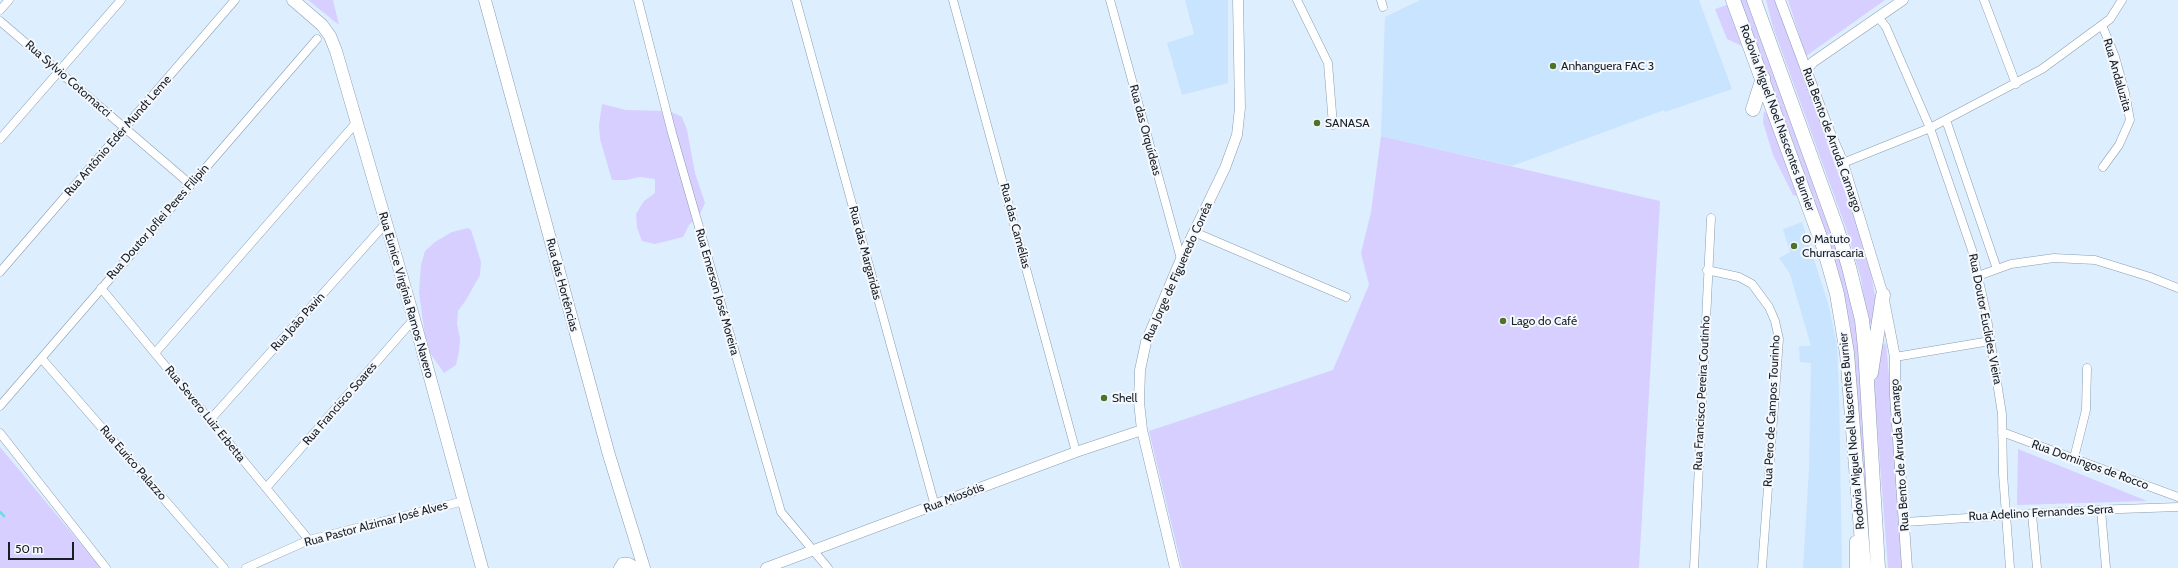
<!DOCTYPE html>
<meta charset="utf-8">
<style>
body{margin:0}
#map{position:relative;width:2178px;height:568px;overflow:hidden;background:#ddeefe;font-family:Cabin,sans-serif}
canvas{display:block}
.scale{position:absolute;left:8px;top:542px;width:66px;height:18px;box-sizing:border-box;border:2px solid #171e26;border-top:0;padding-left:5px;font-size:12px;line-height:14px;white-space:nowrap;color:#171e26;-webkit-text-stroke:3px #f5f9fd;paint-order:stroke}
</style>
<div id="map">
<canvas width="2178" height="568"></canvas>
<div class="scale">50 m</div>
</div>
<script>
const c = document.querySelector('canvas').getContext('2d');
c.lineJoin = 'round';
function fill(path, color) { c.fillStyle = color; c.fill(path, 'evenodd'); }
const poly = rows => new Path2D(rows.map(r => 'M' + r).join(''));
function strokePath(path, color, width, dash) { c.strokeStyle = color; c.lineWidth = width; c.lineCap = dash ? 'butt' : 'round'; c.setLineDash(dash || []); c.stroke(path); }
function write(font, color, halo, rows, align = 'center') {
  c.font = font + ' Cabin,sans-serif'; c.lineWidth = 4; c.setLineDash([]); c.textBaseline = 'middle'; c.strokeStyle = halo; c.fillStyle = color; for (const [text, x, y, turn = 0] of rows) {
    c.save(); c.translate(x, y); c.rotate((+turn || 0) * Math.PI / 180); c.textAlign = isNaN(turn) ? turn : align; if (halo) c.strokeText(text, 0, 0); c.fillText(text, 0, 0); c.restore();
  }
}
fill(poly([
 [1185,0,1228,0,1228,83,1182,95,1167,43,1194,34],
 [1420,0,1699,0,1732,89,1665,112,1664,110,1512,166,1381,136,1385,17],
 [1802,222,1828,303,1837,345,1839,392,1842,568,1803,568,1809,469,1811,363,1800,362,1799,346,1811,346,1790,274,1779,258,1790,252,1783,229]
]), '#c9e4fe');
fill(poly([
 [308,0,333,0,339,25],
 [1738,0,1747,0,1756,23,1836,244,1855,317,1861,358,1873,568,1867,568,1850,325,1839,279,1806,178,1767,72],
 [1766,0,1775,0,1867,252,1876,301,1873,326,1867,321,1861,278,1847,231,1773,27],
 [1788,0,1885,0,1806,56],
 [1727,5,1742,46,1727,39,1715,9],
 [602,104,626,110,669,111,682,117,687,130,695,173,705,203,699,216,689,225,683,237,655,244,642,241,637,228,636,214,644,201,655,193,655,179,640,177,626,180,612,180,600,139,599,125],
 [1764,111,1769,117,1797,196,1793,195,1773,155,1763,122],
 [1381,136,1660,201,1639,568,1182,568,1149,431,1333,370,1369,285,1361,253,1371,212],
 [468,228,471,230,481,262,480,275,466,300,458,311,457,324,460,338,459,352,456,365,444,373,428,350,425,336,419,292,421,265,425,251,435,242,452,232],
 [1886,343,1891,399,1902,568,1888,568,1874,385,1882,345],
 [0,447,101,568,0,568],
 [2018,449,2147,501,2017,505]
]), '#d7cfff');
strokePath(poly([
 [0,512,4,516]
]), '#5ee2ea', 2.5);
const minor = poly([
 [638,0,672,133,781,512,828,568],
 [796,0,935,506],
 [953,0,1076,452],
 [1110,0,1181,259],
 [1297,0,1328,63,1333,125],
 [1381,0,1383,7],
 [1984,0,2016,84],
 [0,10,9,0],
 [1878,17,1886,27,1930,128,1972,250,1986,312,2002,414,2003,474,2010,568],
 [0,21,190,184],
 [2102,25,2115,57,2125,93,2130,120,2119,145,2103,167],
 [1946,120,1997,269],
 [0,139,121,0],
 [1843,163,1930,128,2042,69,2110,19,2122,0],
 [1194,232,1346,297],
 [1707,270,1739,277,1752,284,1769,307,1775,321,1779,339,1762,568],
 [0,272,235,0],
 [1978,276,2011,264,2054,258,2095,260,2150,277,2178,288],
 [101,288,309,540],
 [155,353,356,123],
 [1895,357,1990,341],
 [42,359,224,568],
 [0,406,317,39],
 [210,420,386,223],
 [2002,432,2178,497],
 [0,433,106,568],
 [2074,458,2086,410,2087,368],
 [266,488,414,319],
 [2101,510,2106,568],
 [2032,514,2037,568],
 [1905,522,2092,510,2178,507],
 [246,568,309,540,464,501],
 [1694,568,1711,218]
]);
const tertiary = poly([
 [1780,0,1829,131,1843,163,1883,295,1895,357,1895,395,1907,568],
 [1806,70,1813,62,1903,0],
 [619,568,622,563,629,563,637,568],
 [766,568,1076,452,1142,430],
 [1175,568,1142,430,1139,402,1140,370,1146,342,1181,259,1225,168,1237,135,1240,108,1238,0],
 [1855,568,1855,541]
]);
const secondary = poly([
 [293,0,322,25,330,36,336,51,414,319,482,568],
 [485,0,609,455,644,568]
]);
const trunk = poly([
 [1733,0,1824,248,1837,294,1847,353,1864,568],
 [1754,0,1837,229,1849,267,1862,320,1865,348,1878,568],
 [1753,109,1763,78],
 [1871,373,1883,295]
]);
strokePath(minor, '#8a9db0', 9);
strokePath(tertiary, '#8a9db0', 11);
strokePath(secondary, '#8a9db0', 13);
strokePath(trunk, '#8a9db0', 15);
strokePath(minor, '#fff', 8);
strokePath(tertiary, '#fff', 10);
strokePath(secondary, '#fff', 12);
strokePath(trunk, '#fff', 14);
for (const [x, y, r, color] of [
 [1553,66,4,"#4f722b"],
 [1317,123,4,"#4f722b"],
 [1794,246,4,"#4f722b"],
 [1503,321,4,"#4f722b"],
 [1104,398,4,"#4f722b"]
]) { const dot = new Path2D(); dot.arc(x, y, r, 0, 2 * Math.PI); c.fillStyle = color; c.fill(dot); strokePath(dot, '#f5f9fd', 1.5); }
write('12px', '#171e26', '#f5f9fd', [
 ["Anhanguera FAC 3",1561,66],
 ["SANASA",1325,123],
 ["O Matuto",1802,239],
 ["Churrascaria",1802,253],
 ["Lago do Café",1511,321],
 ["Shell",1112,398]
], 'left');
write('12px', '#171e26', '#f5f9fd', [
 ["Rua Andaluzita",2117,75,74],
 ["Rua Sylvio Cotomacci",68,79,41],
 ["Rodovia Miguel Noel Nascentes Burnier",1777,118,70],
 ["Rua das Orquídeas",1145,130,75],
 ["Rua Antônio Eder Mundt Leme",118,136,-49],
 ["Rua Bento de Arruda Camargo",1832,140,70],
 ["Rua Doutor Joflei Peres Filipin",158,222,-49],
 ["Rua das Camélias",1015,226,75],
 ["Rua das Margaridas",865,253,75],
 ["Rua Jorge de Figueredo Corrêa",1178,272,-66],
 ["Rua das Hortências",562,285,75],
 ["Rua Emerson José Moreira",717,292,74],
 ["Rua Eunice Virgínia Ramos Navero",406,295,74],
 ["Rua Doutor Euclides Vieira",1985,319,79],
 ["Rua João Pavin",298,322,-48],
 ["Rua Francisco Pereira Coutinho",1702,393,-87],
 ["Rua Francisco Soares",340,404,-49],
 ["Rua Pero de Campos Tourinho",1772,411,-87],
 ["Rua Severo Luiz Erbetta",205,414,51],
 ["Rodovia Miguel Noel Nascentes Burnier",1852,431,-95],
 ["Rua Bento de Arruda Camargo",1900,455,-94],
 ["Rua Eurico Palazzo",133,463,49],
 ["Rua Domingos de Rocco",2090,465,20],
 ["Rua Miosótis",954,498,-21],
 ["Rua Adelino Fernandes Serra",2041,513,-3],
 ["Rua Pastor Alzimar José Alves",376,524,-15]
]);
</script>
